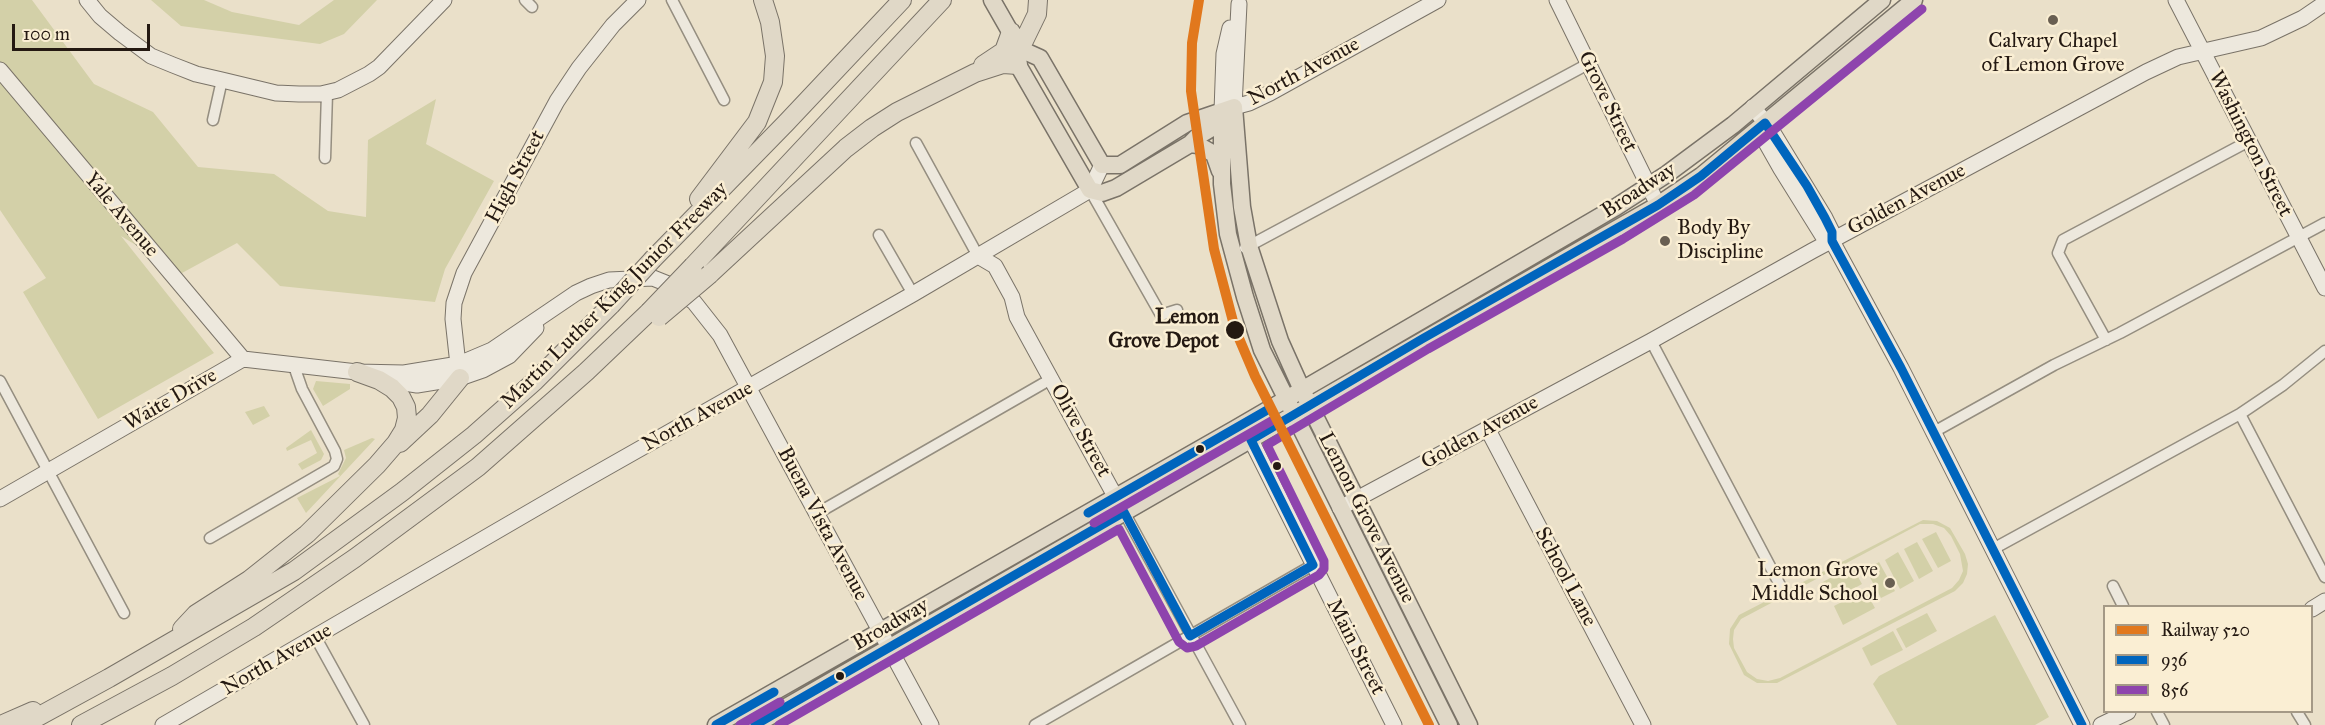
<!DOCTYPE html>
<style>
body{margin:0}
#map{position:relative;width:2325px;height:725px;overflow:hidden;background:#eae0c9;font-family:"IM FELL Great Primer",serif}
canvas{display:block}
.legend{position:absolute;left:2103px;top:605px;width:210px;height:108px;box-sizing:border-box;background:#faeed3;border:2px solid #a49986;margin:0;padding:8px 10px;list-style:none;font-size:18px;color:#241912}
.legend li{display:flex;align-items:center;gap:12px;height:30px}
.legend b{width:30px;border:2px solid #a49986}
.scale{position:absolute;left:12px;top:24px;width:138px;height:27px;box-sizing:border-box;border:3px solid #241912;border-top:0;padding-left:8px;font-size:18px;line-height:21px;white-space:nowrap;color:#241912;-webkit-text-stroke:4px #faeed3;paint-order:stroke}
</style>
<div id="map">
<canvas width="2325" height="725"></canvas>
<ul class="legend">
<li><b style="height:8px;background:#e1781d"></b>Railway 520</li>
<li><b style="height:8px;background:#0065bd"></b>936</li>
<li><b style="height:8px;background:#8e44ad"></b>856</li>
</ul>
<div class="scale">100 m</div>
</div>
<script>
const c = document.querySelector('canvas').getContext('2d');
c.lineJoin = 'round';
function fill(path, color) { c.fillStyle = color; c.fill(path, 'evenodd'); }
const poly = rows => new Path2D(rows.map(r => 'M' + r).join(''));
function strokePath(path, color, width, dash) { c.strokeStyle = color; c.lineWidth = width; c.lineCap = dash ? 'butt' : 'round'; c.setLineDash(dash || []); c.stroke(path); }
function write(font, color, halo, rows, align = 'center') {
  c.font = font + ' "IM FELL Great Primer",serif'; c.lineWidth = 5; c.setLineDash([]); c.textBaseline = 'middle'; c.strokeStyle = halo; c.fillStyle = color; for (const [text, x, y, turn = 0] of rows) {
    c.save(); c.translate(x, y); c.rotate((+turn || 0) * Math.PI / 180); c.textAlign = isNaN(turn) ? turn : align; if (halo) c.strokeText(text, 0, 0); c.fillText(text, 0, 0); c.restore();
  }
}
fill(poly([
 [0,0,32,0,94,84,153,112,198,167,274,174,328,211,366,217,368,140,436,99,426,144,494,181,445,269,435,302,280,286,237,243,182,273,121,236,214,353,98,419,23,292,46,278,0,210],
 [151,0,204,0,232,12,299,25,334,0,377,0,344,34,320,44,181,26],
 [316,381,350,384,350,389,323,406,313,389],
 [264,406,270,416,253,425,245,412],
 [311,430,324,454,321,460,302,470,298,464,317,453,311,440,287,451,286,448],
 [372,438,375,439,306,513,297,498,340,476,338,474,346,458,344,450],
 [1923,520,1937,521,1950,528,1965,554,1968,564,1967,574,1963,583,1955,591,1777,683,1757,683,1744,675,1729,644,1730,629,1739,615],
 [1920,524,1933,524,1944,528,1951,536,1960,554,1963,571,1959,580,1952,588,1780,678,1768,681,1757,679,1747,672,1734,648,1733,639,1734,630,1741,619],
 [1936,532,1951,561,1938,568,1922,539],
 [1917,542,1933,571,1919,579,1904,549],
 [1898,552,1914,581,1900,589,1885,560],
 [1879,562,1895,591,1881,598,1866,570],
 [1852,566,1862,584,1831,601,1821,583],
 [1865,590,1875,608,1843,625,1834,606],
 [1927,613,1937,631,1906,648,1896,629],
 [1995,615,2049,717,2035,725,1897,725,1873,684,1879,676],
 [1893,631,1903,650,1871,666,1862,648]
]), '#d3d0a8');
const street = poly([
 [525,0,532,7],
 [672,0,724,100],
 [213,120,222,80],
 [916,143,978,256],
 [325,158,327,93],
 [1090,190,1161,315,1177,310],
 [879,235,913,294],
 [1245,248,1588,64],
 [2106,340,2058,253,2063,240,2249,141],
 [1651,341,1781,587],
 [0,381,124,613],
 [2240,414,2325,577],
 [1932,433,2054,365,2120,333,2325,223],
 [1124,512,1240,725],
 [816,514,1051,379],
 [210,538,334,466,337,459,335,451,302,389,294,366],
 [1993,549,2240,414,2283,385,2325,351],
 [2113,586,2123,606],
 [316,638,364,725],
 [2157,712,2164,725],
 [2297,712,2305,725],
 [1035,725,1313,565]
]);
const secondary = poly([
 [87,0,100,16,120,33,151,56,173,65,196,74,222,80,276,93,299,94,321,94,338,90,369,74,379,67,444,0],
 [1557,0,1658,205],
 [2176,0,2325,288],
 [1239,4,1234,107,1249,103,1270,93,1438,0],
 [0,70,243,359],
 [1753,107,1772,131,1825,218,1832,232,1832,241,1901,368,2082,725],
 [1222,111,1224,54,1230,28],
 [1765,123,1764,139,1781,169,1824,238,1832,241],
 [978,256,995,266,1012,297,1017,317,1121,507],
 [459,374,453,319,454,303,464,273,557,101,579,68,613,25,638,0],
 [386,380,417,385,460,378,483,370,509,356,536,328],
 [1487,428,1643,725],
 [1251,440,1394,725],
 [0,499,243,359,357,372,404,373,459,364,492,350,576,293,591,286,609,280,653,278,668,284,694,302,720,335,931,725],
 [1340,508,1651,341,1812,251,2146,72,2178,57,2261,38,2303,18,2325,3],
 [2312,609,2325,601],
 [163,725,576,485,913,294,1090,190,1102,165],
 [2101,725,2128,712]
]);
const primary = poly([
 [992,0,1020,49,1040,58,1102,165,1120,165,1187,123,1234,107,1242,207,1249,246,1280,341,1302,390,1469,725],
 [1019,53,1018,65,1090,190,1102,193,1116,188,1190,144,1197,137,1212,128,1230,123],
 [1222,111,1222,184,1228,234,1245,297,1262,350,1449,725],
 [1190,144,1198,145,1214,154,1220,171],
 [716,725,1235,429,1616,207,1667,174,1733,125,1882,0],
 [755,725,1658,205,1701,176,1914,0]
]);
const highway = poly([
 [1020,49,1037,14,1038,0],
 [983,65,1004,51,1011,32],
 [699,199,757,122,773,82,775,56,770,22,763,0],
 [653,259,786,123,902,0],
 [693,266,942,0],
 [710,274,846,148,872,128,897,112,975,73,1003,64,1018,65],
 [400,443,430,415,460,378],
 [182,629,196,614,249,580,307,534,377,465,396,443,404,430,407,418,406,407,401,397,392,388,379,380,357,372],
 [1,725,33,711],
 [23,725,109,678,294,571,402,492,474,435,535,381,611,305],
 [81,725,172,676,254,627,355,558,478,467,586,372,649,312]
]);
strokePath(street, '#958e80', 13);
strokePath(secondary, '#7a7368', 17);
strokePath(primary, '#7a7368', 19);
strokePath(highway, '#7a7368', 20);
strokePath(street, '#ede8dd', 10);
strokePath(secondary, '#ede8dd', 15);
strokePath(primary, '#e0d8c7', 16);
strokePath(highway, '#e0d8c7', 18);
const highwayBridge = poly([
 [611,305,653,259],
 [649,312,693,266],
 [659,317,710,274]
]);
strokePath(highwayBridge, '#7a7368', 20, []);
strokePath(highwayBridge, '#e0d8c7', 18);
strokePath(poly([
 [1765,123,1807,186,1825,218,1832,232,1832,241,1901,368,2082,725],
 [1088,513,1269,409],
 [716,725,774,692],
 [755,725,1124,512,1190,636,1313,565,1251,440,1422,339,1658,205,1701,176,1765,123]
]), '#0065bd', 9);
strokePath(poly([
 [1094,523,1275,419],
 [740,725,780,702],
 [779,725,1119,529,1179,642,1187,648,1196,646,1319,575,1324,569,1324,561,1267,445,1428,349,1623,239,1694,195,1922,9]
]), '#8e44ad', 9);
strokePath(poly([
 [1199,0,1192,43,1191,91,1214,249,1235,329,1255,376,1429,725]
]), '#e1781d', 10);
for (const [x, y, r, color] of [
 [2053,20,6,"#695f52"],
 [1665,241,6,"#695f52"],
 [1235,330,10,"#241912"],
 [1200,449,5,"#241912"],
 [1277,466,5,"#241912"],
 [1890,583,6,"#695f52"],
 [840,676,5,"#241912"]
]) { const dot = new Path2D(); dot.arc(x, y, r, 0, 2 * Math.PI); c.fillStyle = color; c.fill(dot); strokePath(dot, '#faeed3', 2); }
write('21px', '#241912', '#faeed3', [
 ["Calvary Chapel",2053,42],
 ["of Lemon Grove",2053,66],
 ["Body By",1677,229,"left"],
 ["Discipline",1677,253,"left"],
 ["Lemon Grove",1878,571,"right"],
 ["Middle School",1878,595,"right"]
]);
write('21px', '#241912', '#faeed3', [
 ["North Avenue",1304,72,-28],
 ["Grove Street",1607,102,64],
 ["Washington Street",2250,144,63],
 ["High Street",516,177,-62],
 ["Broadway",1639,191,-33],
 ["Golden Avenue",1907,200,-28],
 ["Yale Avenue",121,215,50],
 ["Martin Luther King Junior Freeway",615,296,-45],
 ["Waite Drive",171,400,-30],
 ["North Avenue",698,417,-29],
 ["Olive Street",1080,431,61],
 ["Golden Avenue",1480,433,-29],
 ["Lemon Grove Avenue",1366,518,63],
 ["Buena Vista Avenue",822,524,62],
 ["School Lane",1565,577,62],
 ["Broadway",891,625,-30],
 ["Main Street",1355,647,63],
 ["North Avenue",277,660,-30]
]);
write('bold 21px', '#241912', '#faeed3', [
 ["Lemon",1219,318],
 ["Grove Depot",1219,342]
], 'right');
</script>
